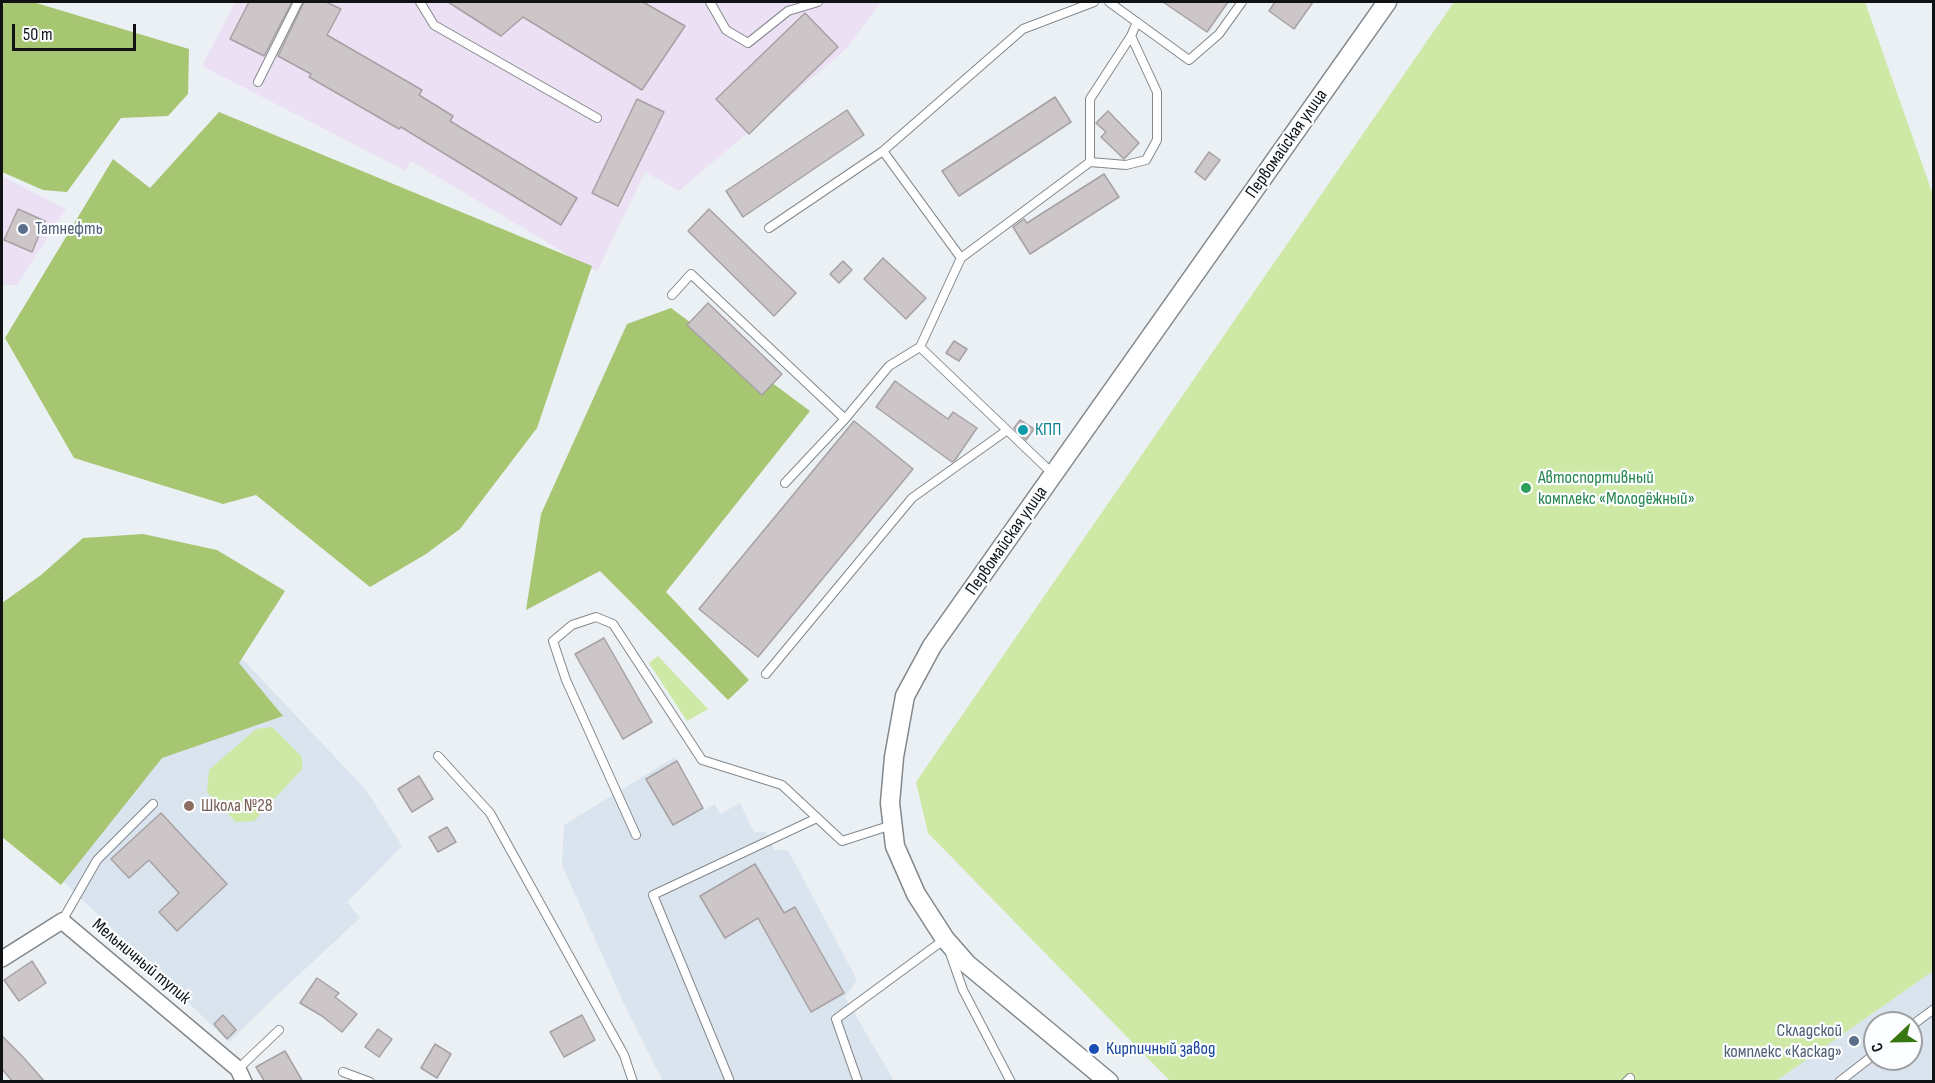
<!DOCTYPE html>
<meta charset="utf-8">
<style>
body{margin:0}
#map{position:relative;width:1935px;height:1083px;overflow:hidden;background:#eaf0f4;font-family:"Sofia Sans Condensed",sans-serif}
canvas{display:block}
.frame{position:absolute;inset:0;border:3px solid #101214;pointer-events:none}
.north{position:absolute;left:1863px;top:1011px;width:60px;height:60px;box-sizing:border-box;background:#fbfdff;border:2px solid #9d9fa1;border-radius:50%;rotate:248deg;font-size:16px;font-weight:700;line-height:24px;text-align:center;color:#101214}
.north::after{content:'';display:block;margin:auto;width:21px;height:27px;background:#377610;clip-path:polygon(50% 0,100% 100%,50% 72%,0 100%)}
.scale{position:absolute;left:12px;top:24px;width:124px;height:27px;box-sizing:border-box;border:3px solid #101214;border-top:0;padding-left:8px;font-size:18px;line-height:21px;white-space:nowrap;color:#101214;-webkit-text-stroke:4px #fbfdff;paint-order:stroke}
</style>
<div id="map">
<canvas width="1935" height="1083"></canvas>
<div class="frame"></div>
<div class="north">С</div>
<div class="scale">50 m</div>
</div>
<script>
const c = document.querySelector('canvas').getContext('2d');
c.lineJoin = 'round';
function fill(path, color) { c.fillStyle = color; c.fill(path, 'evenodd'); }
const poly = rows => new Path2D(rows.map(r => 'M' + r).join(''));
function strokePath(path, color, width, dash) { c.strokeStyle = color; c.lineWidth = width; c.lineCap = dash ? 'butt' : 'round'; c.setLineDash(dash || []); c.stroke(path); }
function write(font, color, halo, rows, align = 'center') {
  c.font = font + ' "Sofia Sans Condensed",sans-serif'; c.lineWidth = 4.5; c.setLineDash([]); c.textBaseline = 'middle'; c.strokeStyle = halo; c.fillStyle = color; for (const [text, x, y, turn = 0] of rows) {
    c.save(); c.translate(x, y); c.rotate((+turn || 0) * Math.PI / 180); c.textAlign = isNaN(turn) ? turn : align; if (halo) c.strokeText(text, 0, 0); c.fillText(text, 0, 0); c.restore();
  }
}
fill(poly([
 [235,2,881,2,846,49,679,191,645,172,597,272,411,161,406,171,202,66],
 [2,176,66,209,17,285,2,285]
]), '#ece0f4');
fill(poly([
 [185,598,366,790,402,846,347,902,360,918,277,995,229,1042,2,822,2,788],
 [675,757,705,810,715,804,720,814,740,803,754,832,766,832,774,850,788,850,857,980,845,997,894,1081,663,1081,625,1006,562,865,564,825],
 [1933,971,1933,1081,1776,1081],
 [1875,1023,1911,1023,1911,1059,1875,1059]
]), '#d9e4ee');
fill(poly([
 [1454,2,1865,2,1933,195,1933,971,1776,1081,1170,1081,928,833,916,782],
 [658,656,708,709,687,721,649,663],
 [272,727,302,757,302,769,254,821,236,822,207,792,209,770,256,729]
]), '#cee8a5');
fill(poly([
 [4,2,33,2,189,49,188,94,168,116,121,118,67,192,43,190,2,172,2,9],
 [219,112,592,266,537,428,460,529,426,554,370,587,256,495,223,504,74,458,5,338,113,159,150,188],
 [671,308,810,411,666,592,749,680,728,700,600,571,526,610,541,514,627,324],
 [143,534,217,550,285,591,239,663,283,716,162,758,61,885,2,837,2,603,41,575,83,538]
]), '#a7c672');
const building = poly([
 [249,2,292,2,264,56,230,39,249,2],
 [304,2,326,2,341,9,327,35,422,90,419,95,453,116,450,121,577,198,561,225,401,127,399,129,309,77,311,74,278,56,304,2],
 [448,2,643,2,685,26,642,90,523,17,501,36,448,2],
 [1163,2,1228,2,1207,32,1163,2],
 [1275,2,1313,2,1294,29,1269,11,1275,2],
 [805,13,838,47,749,134,716,99,805,13],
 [1055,97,1071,122,959,196,942,171,1055,97],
 [637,99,664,112,618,206,592,193,637,99],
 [847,110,864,135,743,217,726,191,847,110],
 [1108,111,1139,143,1124,159,1101,137,1106,132,1096,123,1108,111],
 [1209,152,1220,160,1205,180,1195,172,1209,152],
 [1104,174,1119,197,1030,254,1013,227,1024,219,1027,223,1104,174],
 [18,209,45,221,32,252,4,240,18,209],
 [709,209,796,293,774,316,688,231,709,209],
 [883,258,926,298,906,319,864,279,883,258],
 [843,261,852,270,839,283,830,274,843,261],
 [708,303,782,374,762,395,687,325,708,303],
 [954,341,967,349,959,361,946,353,954,341],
 [895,381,948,419,953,412,977,428,955,460,952,462,876,407,895,381],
 [1020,420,1034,429,1026,440,1014,428,1020,420],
 [854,421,913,469,758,657,699,609,854,421],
 [604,638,652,722,623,739,575,654,604,638],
 [677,761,703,808,673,825,646,779,677,761],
 [419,776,433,799,412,812,398,789,419,776],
 [161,813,227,884,177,931,159,912,179,893,149,860,129,878,111,859,161,813],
 [447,827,456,842,438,852,429,837,447,827],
 [755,864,784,913,795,907,844,993,811,1012,758,918,725,938,700,896,755,864],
 [32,961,46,983,19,1001,4,980,32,961],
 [317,978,339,993,335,997,357,1014,342,1032,322,1016,300,1003,317,978],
 [223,1015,236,1030,227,1039,214,1024,223,1015],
 [582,1015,595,1040,564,1057,550,1032,582,1015],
 [378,1029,392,1039,379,1057,365,1047,378,1029],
 [2,1036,23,1057,45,1082,13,1082,2,1069,2,1036],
 [435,1044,451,1054,437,1078,421,1068,435,1044],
 [285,1051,303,1082,265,1082,256,1067,285,1051]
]);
fill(building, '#ccc6c9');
strokePath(building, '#a7a1a4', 1.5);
const service = poly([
 [420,2,434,25,597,118],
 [710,2,726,30,748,43,788,11,818,2],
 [1109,2,1189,60,1219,34,1242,2],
 [258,82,298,2],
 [1090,162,1126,165,1146,160,1157,140,1157,92,1131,36],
 [769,228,883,151],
 [961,258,1090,162,1090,99,1131,36,1137,22],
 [672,295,691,274,845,419],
 [1053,474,920,347,961,258,883,151,1023,29,1094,2],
 [785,483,845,419,889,366,920,347],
 [766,674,912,498,1006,431],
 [438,756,490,813,624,1055,633,1082],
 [636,835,566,680,553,641,572,625,596,617,613,624,702,760,782,785,842,841,892,825],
 [62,921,97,860,153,804],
 [950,953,963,990,1011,1082],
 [1911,1026,1934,1009],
 [238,1069,279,1030],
 [343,1072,370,1082],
 [729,1079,653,895,817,818],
 [858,1082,836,1019,945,939],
 [1626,1082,1630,1078],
 [1839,1082,1875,1054]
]);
const minor = poly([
 [2,959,62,921,238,1069,244,1082]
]);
const tertiary = poly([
 [1109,1082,967,964,945,939,916,894,895,846,890,803,894,757,905,696,932,646,1387,2]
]);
strokePath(service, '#83888c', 10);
strokePath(minor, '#83888c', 18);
strokePath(tertiary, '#83888c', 21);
strokePath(service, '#fff', 8);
strokePath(minor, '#fff', 15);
strokePath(tertiary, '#fff', 18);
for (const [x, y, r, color] of [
 [23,229,6,"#5c6f8a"],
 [1023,430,6,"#0f9aa8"],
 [1526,488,6,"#2e9e5b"],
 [189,806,6,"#8d6e63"],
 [1854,1041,6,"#5c6f8a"],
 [1094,1049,6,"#1a4fb4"]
]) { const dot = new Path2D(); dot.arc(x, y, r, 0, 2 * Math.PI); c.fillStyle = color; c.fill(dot); strokePath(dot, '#fbfdff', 2); }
write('18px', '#101214', '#fbfdff', [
 ["Первомайская улица",1287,144,-55],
 ["Первомайская улица",1007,541,-55],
 ["Мельничный тупик",141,962,40]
]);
write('18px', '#4e5e75', '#fbfdff', [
 ["Татнефть",35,229],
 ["Складской",1842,1031,"right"],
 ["комплекс «Каскад»",1842,1052,"right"]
], 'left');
write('18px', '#0d838f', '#fbfdff', [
 ["КПП",1035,430]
], 'left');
write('18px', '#27864d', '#fbfdff', [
 ["Автоспортивный",1538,478],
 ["комплекс «Молодёжный»",1538,499]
], 'left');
write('18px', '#785e54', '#fbfdff', [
 ["Школа №28",201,806]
], 'left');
write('18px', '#164399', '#fbfdff', [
 ["Кирпичный завод",1106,1049]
], 'left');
</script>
